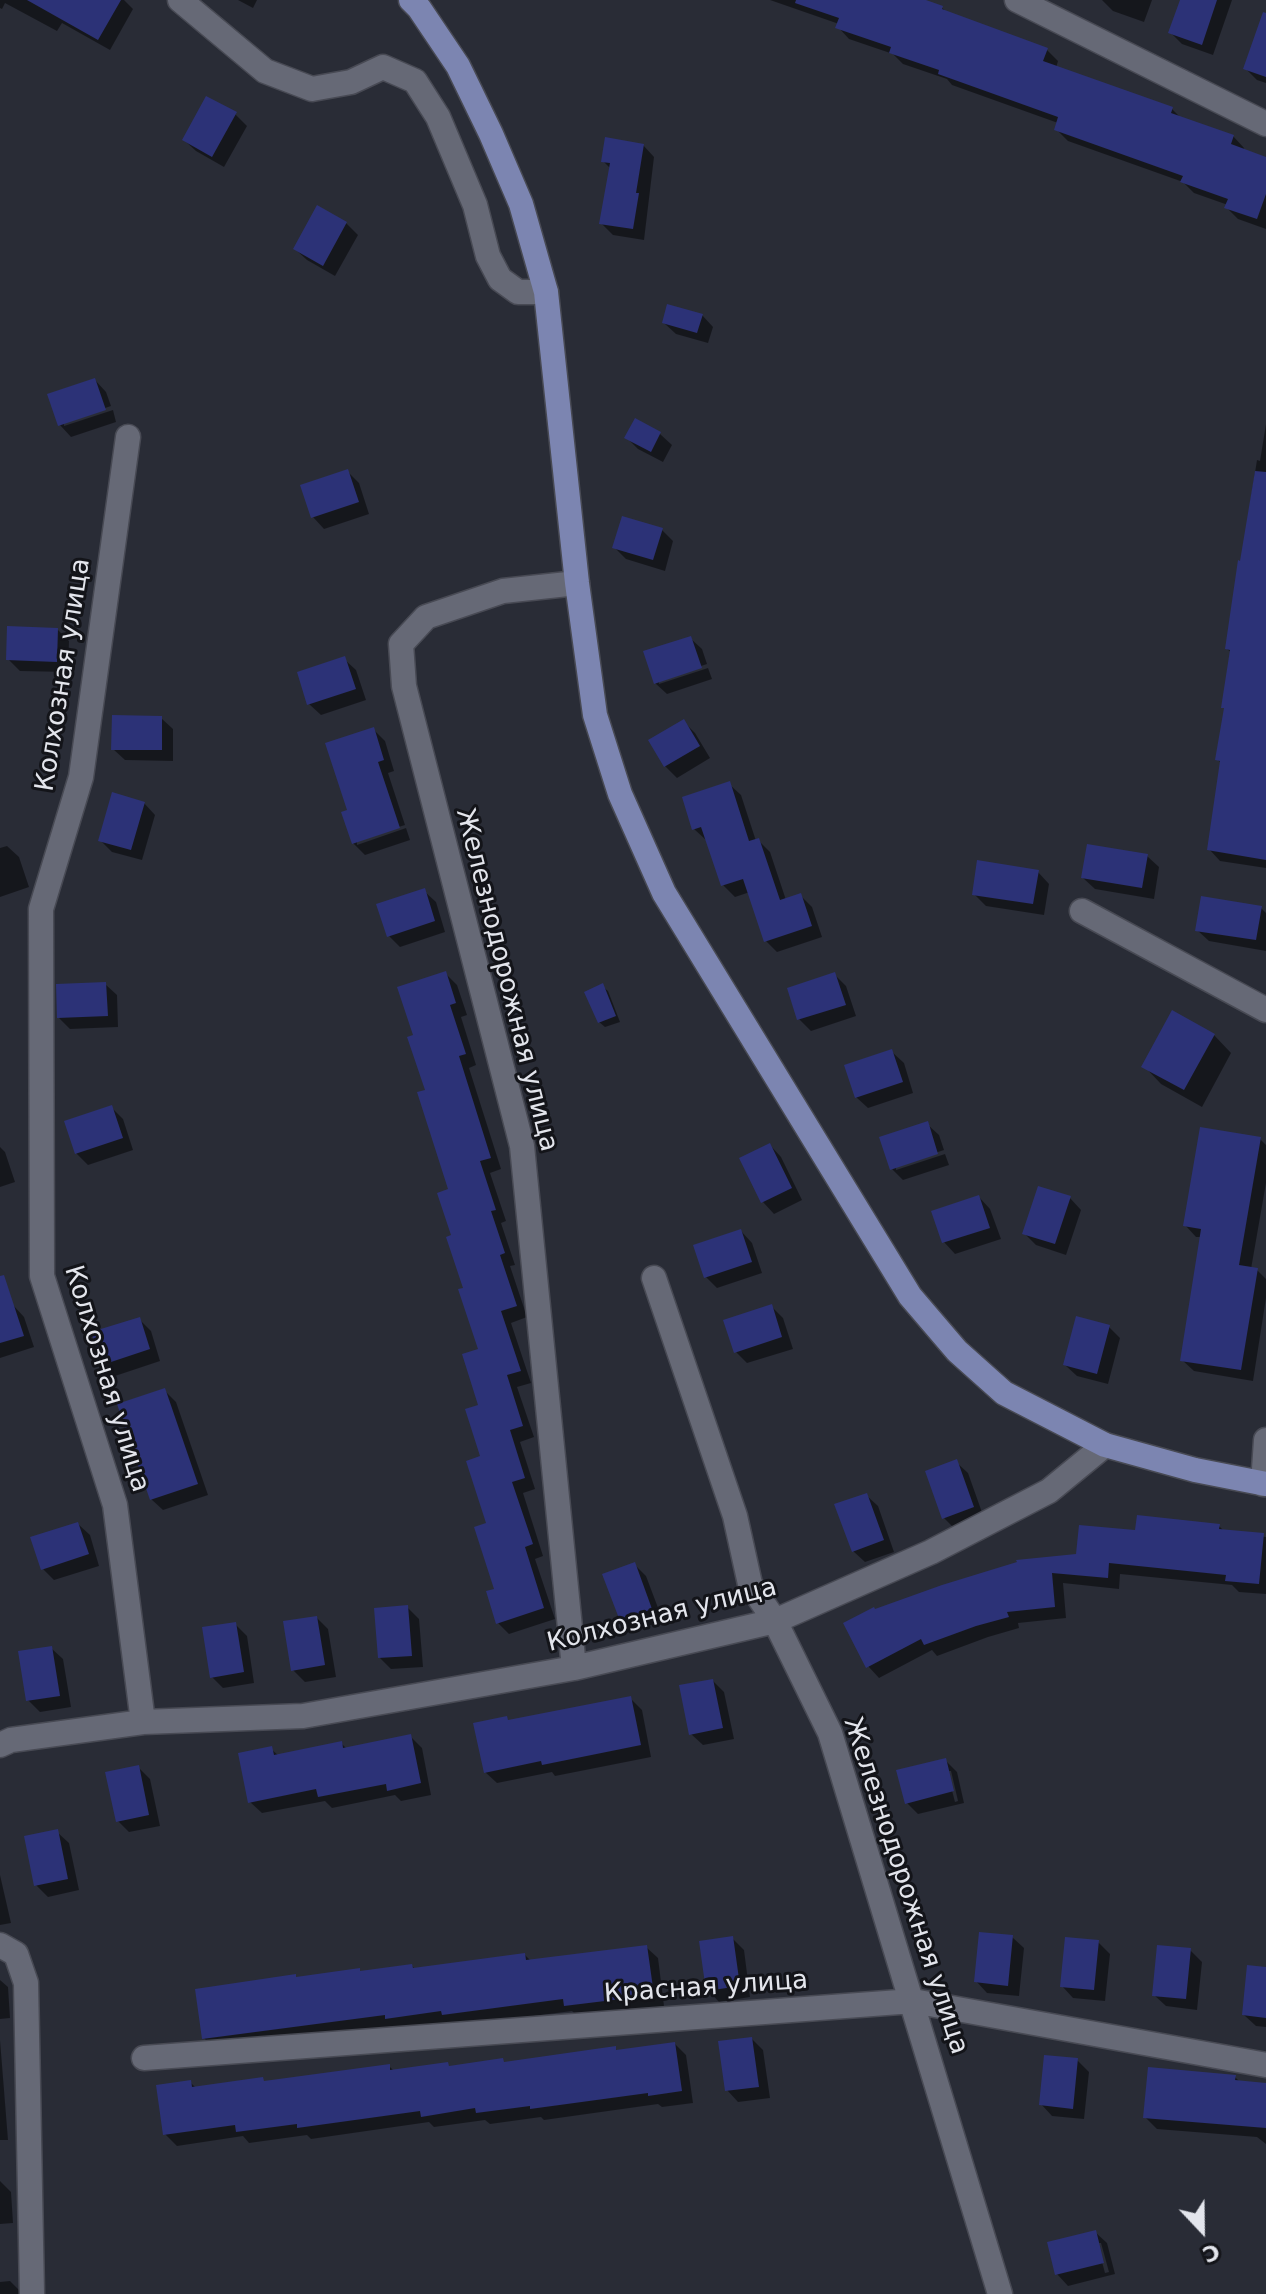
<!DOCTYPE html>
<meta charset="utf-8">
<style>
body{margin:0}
#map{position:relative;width:1266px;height:2294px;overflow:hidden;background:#292c36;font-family:"DejaVu Sans",sans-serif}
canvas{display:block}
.north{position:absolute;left:1162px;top:2190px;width:80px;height:80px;-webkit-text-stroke:6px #131419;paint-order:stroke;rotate:158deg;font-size:22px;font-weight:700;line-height:32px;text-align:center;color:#e3e5ec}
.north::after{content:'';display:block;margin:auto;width:28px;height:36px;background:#e3e5ec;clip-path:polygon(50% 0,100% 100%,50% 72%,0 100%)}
</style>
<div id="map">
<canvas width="1266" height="2294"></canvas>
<div class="north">С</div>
</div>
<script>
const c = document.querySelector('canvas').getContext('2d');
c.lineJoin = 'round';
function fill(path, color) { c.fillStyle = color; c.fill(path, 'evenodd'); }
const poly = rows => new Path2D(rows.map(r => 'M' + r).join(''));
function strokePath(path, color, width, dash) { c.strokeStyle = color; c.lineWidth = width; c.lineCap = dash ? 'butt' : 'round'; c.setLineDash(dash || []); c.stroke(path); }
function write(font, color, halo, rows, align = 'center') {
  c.font = font + ' "DejaVu Sans",sans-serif'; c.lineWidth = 6; c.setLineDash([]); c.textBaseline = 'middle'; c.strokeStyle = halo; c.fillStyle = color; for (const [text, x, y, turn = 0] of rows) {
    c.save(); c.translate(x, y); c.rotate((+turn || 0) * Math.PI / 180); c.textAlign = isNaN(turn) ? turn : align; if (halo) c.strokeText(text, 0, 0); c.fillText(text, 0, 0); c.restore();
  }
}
fill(poly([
 [0,0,124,0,133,9,110,50,62,23,57,31,5,3,2,9,0,8],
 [238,0,257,0,253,8],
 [770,0,920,0,942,8,948,13,1046,49,1058,61,1056,68,1172,109,1183,120,1233,136,1244,148,1243,151,1266,159,1266,229,1238,219,1227,208,1228,205,1194,193,1183,182,1068,141,1056,129,1058,123,952,85,947,79,903,64,893,54,849,39,838,27,839,24],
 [1102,0,1152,0,1144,22,1113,11],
 [1182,0,1232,0,1213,55,1182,44,1171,33],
 [1266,13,1266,83,1257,80,1245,68],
 [235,114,247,126,224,167,196,151,184,140],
 [643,145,654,157,644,240,613,235,601,223,611,169,603,161],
 [346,223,358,235,335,276,307,260,295,249],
 [702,315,713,327,708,343,676,334,664,323],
 [95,380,106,392,111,406,64,422,64,426,113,410,116,422,71,437,60,425],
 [1266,424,1266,868,1220,861,1209,849,1222,764,1218,760,1232,653,1227,649,1257,460,1260,461],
 [660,434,672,445,663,462,638,449,627,438],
 [348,472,359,483,369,514,324,529,313,517],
 [662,530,673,541,665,571,626,559,614,547],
 [57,629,69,641,68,672,20,671,8,659],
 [690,638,702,649,707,664,659,680,659,684,708,668,712,679,667,694,655,683],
 [344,659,356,670,366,700,321,715,309,704],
 [161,718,173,729,173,761,125,760,113,749],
 [684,722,695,733,710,758,677,778,665,766],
 [373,729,385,741,394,771,388,773,405,825,357,840,357,845,406,828,410,840,365,855,353,843,350,811],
 [729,784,741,795,756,841,758,840,770,852,786,900,801,896,812,907,822,937,777,952,765,940,750,892,735,897,723,885,708,840,706,840,694,829],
 [144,803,155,815,142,860,112,852,100,840],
 [7,846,19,857,29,887,0,897,0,848],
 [1147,856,1159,867,1154,899,1095,889,1083,878],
 [1038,872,1049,884,1044,915,986,906,974,894],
 [424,891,436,902,445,932,400,947,389,936],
 [1261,908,1266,913,1266,951,1209,941,1197,930],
 [445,973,457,985,467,1015,461,1017,476,1065,469,1068,501,1169,490,1173,506,1221,501,1223,515,1265,510,1266,527,1317,511,1323,531,1383,517,1387,534,1437,520,1442,535,1489,523,1493,543,1556,535,1559,555,1619,509,1634,498,1623,482,1457,480,1350,453,1236,450,1191,416,1036],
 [834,974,846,986,856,1016,811,1031,799,1019,789,989],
 [105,984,117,995,118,1027,70,1029,59,1018],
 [602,986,608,991,620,1022,605,1027,599,1022],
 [1214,1035,1231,1053,1202,1107,1161,1084,1144,1066],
 [892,1052,904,1063,913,1093,868,1108,856,1097],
 [112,1108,123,1119,133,1150,88,1165,76,1153],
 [927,1124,939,1135,944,1150,896,1166,896,1170,945,1154,949,1165,903,1180,892,1169],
 [1260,1139,1266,1145,1266,1183,1251,1269,1257,1270,1266,1279,1266,1298,1253,1381,1194,1371,1182,1360,1202,1237,1196,1237,1185,1225],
 [770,1145,781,1157,802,1200,774,1214,763,1202],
 [0,1147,5,1152,15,1182,0,1187],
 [979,1197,990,1209,1001,1239,955,1254,944,1242],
 [1070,1198,1081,1210,1066,1255,1036,1245,1024,1233],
 [741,1231,752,1243,762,1273,717,1288,705,1276],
 [13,1305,24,1317,34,1347,0,1358,0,1309],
 [771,1306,783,1318,793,1349,747,1363,736,1352],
 [139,1319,151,1331,160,1361,115,1376,104,1364],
 [1109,1327,1120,1338,1108,1384,1077,1376,1065,1365],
 [165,1391,176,1402,208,1495,163,1510,151,1499],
 [956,1462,968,1473,984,1518,955,1529,944,1518],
 [866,1495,878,1506,894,1552,865,1562,853,1551],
 [78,1524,90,1535,99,1566,54,1580,43,1569],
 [1219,1526,1225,1532,1266,1537,1266,1594,1239,1592,1232,1585,1120,1574,1119,1589,1063,1583,1066,1618,1018,1623,1019,1628,988,1637,937,1656,932,1650,879,1678,868,1666,875,1611,1077,1556,1137,1533],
 [634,1564,646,1576,663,1621,633,1631,622,1620],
 [407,1607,419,1619,423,1667,391,1669,380,1658],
 [317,1618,328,1629,336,1677,305,1682,293,1670],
 [235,1624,247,1636,254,1683,223,1688,212,1677],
 [51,1648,63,1659,71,1707,40,1712,28,1700],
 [713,1681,724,1692,734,1739,703,1745,691,1734],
 [630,1698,642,1710,651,1757,555,1776,552,1772,497,1783,485,1772,506,1718,510,1722],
 [410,1736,422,1748,431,1795,401,1801,395,1795,332,1808,325,1801,262,1813,250,1802,271,1749,279,1756,341,1743,347,1749],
 [945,1760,957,1772,964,1803,918,1814,907,1803],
 [947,1771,951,1771,958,1801,955,1802],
 [138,1767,150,1779,160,1826,129,1832,117,1820],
 [57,1832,69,1843,79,1890,48,1897,36,1885],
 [0,1875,11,1923,0,1925],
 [1012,1937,1024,1948,1019,1996,987,1993,976,1981],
 [732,1938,744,1950,750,1997,719,2002,708,1990],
 [1098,1942,1110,1954,1105,2001,1073,1998,1062,1986],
 [646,1947,658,1958,664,2006,578,2017,572,2011,455,2026,452,2022,399,2030,395,2026,215,2049,204,2038,297,1979,412,1966,416,1970,525,1955,531,1961],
 [1190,1950,1202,1962,1197,2010,1166,2006,1154,1995],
 [1266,1969,1266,2027,1256,2026,1244,2015],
 [0,1980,8,1987,10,2018,0,2019],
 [752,2039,763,2050,770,2098,738,2102,727,2090],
 [0,2040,8,2140,0,2140],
 [675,2044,686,2055,693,2103,662,2107,658,2104,544,2120,541,2117,490,2124,485,2120,434,2127,429,2122,311,2139,307,2135,249,2143,243,2136,177,2146,165,2134,190,2082,196,2088,262,2079,266,2083,389,2066,394,2071,447,2064,451,2068,505,2063,615,2049,618,2051],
 [1077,2060,1089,2072,1084,2119,1052,2116,1041,2104],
 [1235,2077,1241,2083,1266,2085,1266,2144,1257,2137,1157,2129,1145,2117],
 [0,2181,11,2192,13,2223,0,2224],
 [1095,2232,1107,2243,1115,2274,1068,2286,1057,2274],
 [1097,2243,1101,2243,1109,2272,1105,2273],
 [10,2281,22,2293,22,2294,0,2294,0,2282]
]), '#0007');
fill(poly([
 [27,0,121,0,98,40],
 [796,0,926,0,943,6,942,9,1048,48,1043,61,1173,107,1171,113,1234,135,1231,144,1266,157,1266,194,1257,219,1224,208,1228,199,1180,182,1183,176,1054,130,1058,117,938,74,939,70,889,53,891,47,835,28,839,18,795,3],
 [1180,0,1217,0,1202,45,1168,33],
 [1263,12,1266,13,1266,77,1243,69],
 [206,96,237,112,212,157,182,140],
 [605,137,644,144,636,193,639,193,633,229,599,224,610,163,601,162],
 [317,205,347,222,323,266,293,249],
 [667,304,703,314,697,333,662,323],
 [95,378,106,410,58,426,47,394],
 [635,418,661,432,651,452,624,438],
 [348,469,359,502,311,518,300,485],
 [1255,471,1266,472,1266,860,1207,850,1220,761,1215,760,1224,708,1221,708,1230,650,1225,649,1238,560,1240,561],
 [622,516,663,528,653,560,612,548],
 [7,626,58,628,57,662,6,660],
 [691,636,702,668,654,684,643,651],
 [345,656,356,689,307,705,297,672],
 [112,715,162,716,162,750,111,750],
 [684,719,700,746,664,767,648,740],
 [374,727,384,760,378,762,400,828,352,844,341,812,347,810,325,743],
 [730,781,749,841,759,838,780,900,801,893,812,926,764,942,743,879,721,886,701,827,692,830,682,797],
 [112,792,145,802,131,850,98,841],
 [1087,844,1148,854,1142,888,1081,878],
 [977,860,1039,870,1033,904,972,895],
 [425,888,435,921,387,937,376,904],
 [1201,896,1262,906,1256,940,1195,931],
 [446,971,456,1003,450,1005,466,1054,459,1056,491,1158,480,1161,496,1210,491,1211,505,1253,500,1255,517,1306,501,1311,521,1371,507,1375,523,1426,510,1430,525,1478,512,1482,533,1544,525,1547,544,1608,496,1624,486,1591,494,1589,474,1527,486,1523,466,1461,480,1456,465,1409,478,1405,462,1354,478,1349,458,1289,463,1288,446,1237,451,1235,437,1193,448,1189,417,1092,425,1090,407,1037,413,1035,397,987],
 [835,972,846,1005,797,1020,787,988],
 [106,982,108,1016,57,1018,56,984],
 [603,983,616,1016,598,1023,584,992],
 [1172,1010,1215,1034,1184,1090,1141,1067],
 [892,1049,903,1082,855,1098,844,1065],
 [112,1105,123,1138,75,1154,64,1121],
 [928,1121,938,1154,890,1170,879,1137],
 [1200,1127,1261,1137,1239,1265,1258,1268,1241,1370,1180,1361,1201,1229,1183,1226],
 [770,1143,792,1188,761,1203,739,1158],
 [1038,1186,1071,1196,1055,1244,1022,1234],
 [979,1195,990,1228,942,1243,931,1211],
 [741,1229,752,1262,704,1278,693,1245],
 [4,1275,24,1336,0,1343,0,1276],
 [772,1304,782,1337,734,1353,723,1320],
 [1076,1316,1110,1325,1097,1374,1063,1365],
 [140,1317,150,1349,102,1365,91,1332],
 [165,1388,198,1484,150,1500,117,1404],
 [957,1459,974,1507,942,1519,925,1471],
 [867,1493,884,1540,852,1552,834,1504],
 [1137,1515,1220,1524,1219,1529,1264,1533,1259,1584,1225,1581,1226,1575,1109,1563,1108,1578,1052,1573,1055,1607,1007,1612,1009,1617,976,1626,924,1645,921,1639,866,1668,843,1623,874,1607,875,1609,942,1585,1017,1562,1016,1560,1076,1554,1079,1525,1135,1530],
 [78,1522,89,1554,41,1570,30,1537],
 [635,1562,652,1609,620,1621,602,1574],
 [408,1605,412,1656,378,1658,374,1608],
 [317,1616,325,1665,291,1671,283,1621],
 [236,1622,244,1672,210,1678,202,1627],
 [52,1646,60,1696,26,1701,18,1651],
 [713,1679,723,1728,689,1735,679,1685],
 [631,1696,641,1745,542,1765,541,1761,484,1773,473,1723,507,1716,508,1720],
 [411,1734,421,1783,387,1791,386,1784,318,1797,316,1789,248,1803,238,1753,272,1746,274,1755,342,1741,343,1748],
 [946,1758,954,1791,905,1804,896,1770],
 [139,1765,149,1815,116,1822,105,1772],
 [58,1829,68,1879,34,1886,24,1836],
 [979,1932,1013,1935,1008,1986,974,1982],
 [733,1936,740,1986,706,1991,699,1941],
 [1065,1937,1099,1940,1094,1990,1060,1987],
 [647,1945,654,1995,564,2006,563,1999,442,2015,441,2011,385,2019,385,2015,202,2039,195,1989,296,1974,296,1977,360,1968,360,1971,412,1964,413,1968,525,1953,526,1960],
 [1157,1945,1191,1948,1186,1999,1152,1996],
 [1247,1965,1266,1967,1266,2018,1242,2015],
 [752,2037,759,2087,725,2091,718,2041],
 [675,2042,682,2091,648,2096,648,2093,530,2109,530,2106,476,2113,475,2108,421,2117,420,2111,297,2128,297,2124,236,2132,235,2125,163,2135,156,2085,191,2080,192,2087,263,2077,264,2081,390,2064,390,2070,448,2062,449,2066,503,2058,504,2062,616,2046,616,2050],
 [1044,2055,1078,2058,1073,2109,1039,2105],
 [1148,2067,1236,2075,1235,2080,1266,2083,1266,2128,1143,2118],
 [1096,2230,1104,2263,1055,2275,1047,2242]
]), '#2c3277');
const minor = poly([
 [180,0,265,71,312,89,351,82,383,67,415,81,438,117,475,205,488,256,500,279,518,292,546,292],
 [1017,0,1266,124],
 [128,437,81,777,41,909,42,1276,115,1505,143,1722],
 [1082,911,1266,1010],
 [654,1278,735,1516,750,1584,775,1621,830,1733,1000,2294],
 [1263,1484,1266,1440],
 [574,1668,522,1146,404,686,401,644,426,617,503,591,577,583],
 [0,1745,11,1740,143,1722,303,1716,574,1668,775,1621,931,1552,1049,1491,1105,1445],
 [0,1945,16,1954,26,1983,32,2294],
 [144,2058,913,2001,1266,2065]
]);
const major = poly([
 [411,0,419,8,458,66,491,134,521,204,546,292,577,583,595,715,620,794,664,893,910,1296,957,1351,1004,1393,1105,1445,1195,1470,1266,1484]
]);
strokePath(minor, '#484a54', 27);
strokePath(major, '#484a54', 27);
strokePath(minor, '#666976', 24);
strokePath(major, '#7c85b1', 24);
write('26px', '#e3e5ec', '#131419', [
 ["Колхозная улица",64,675,-81],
 ["Железнодорожная улица",506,980,76],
 ["Колхозная улица",106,1379,73],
 ["Колхозная улица",662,1616,-14],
 ["Железнодорожная улица",905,1886,72],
 ["Красная улица",706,1988,-4]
]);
</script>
